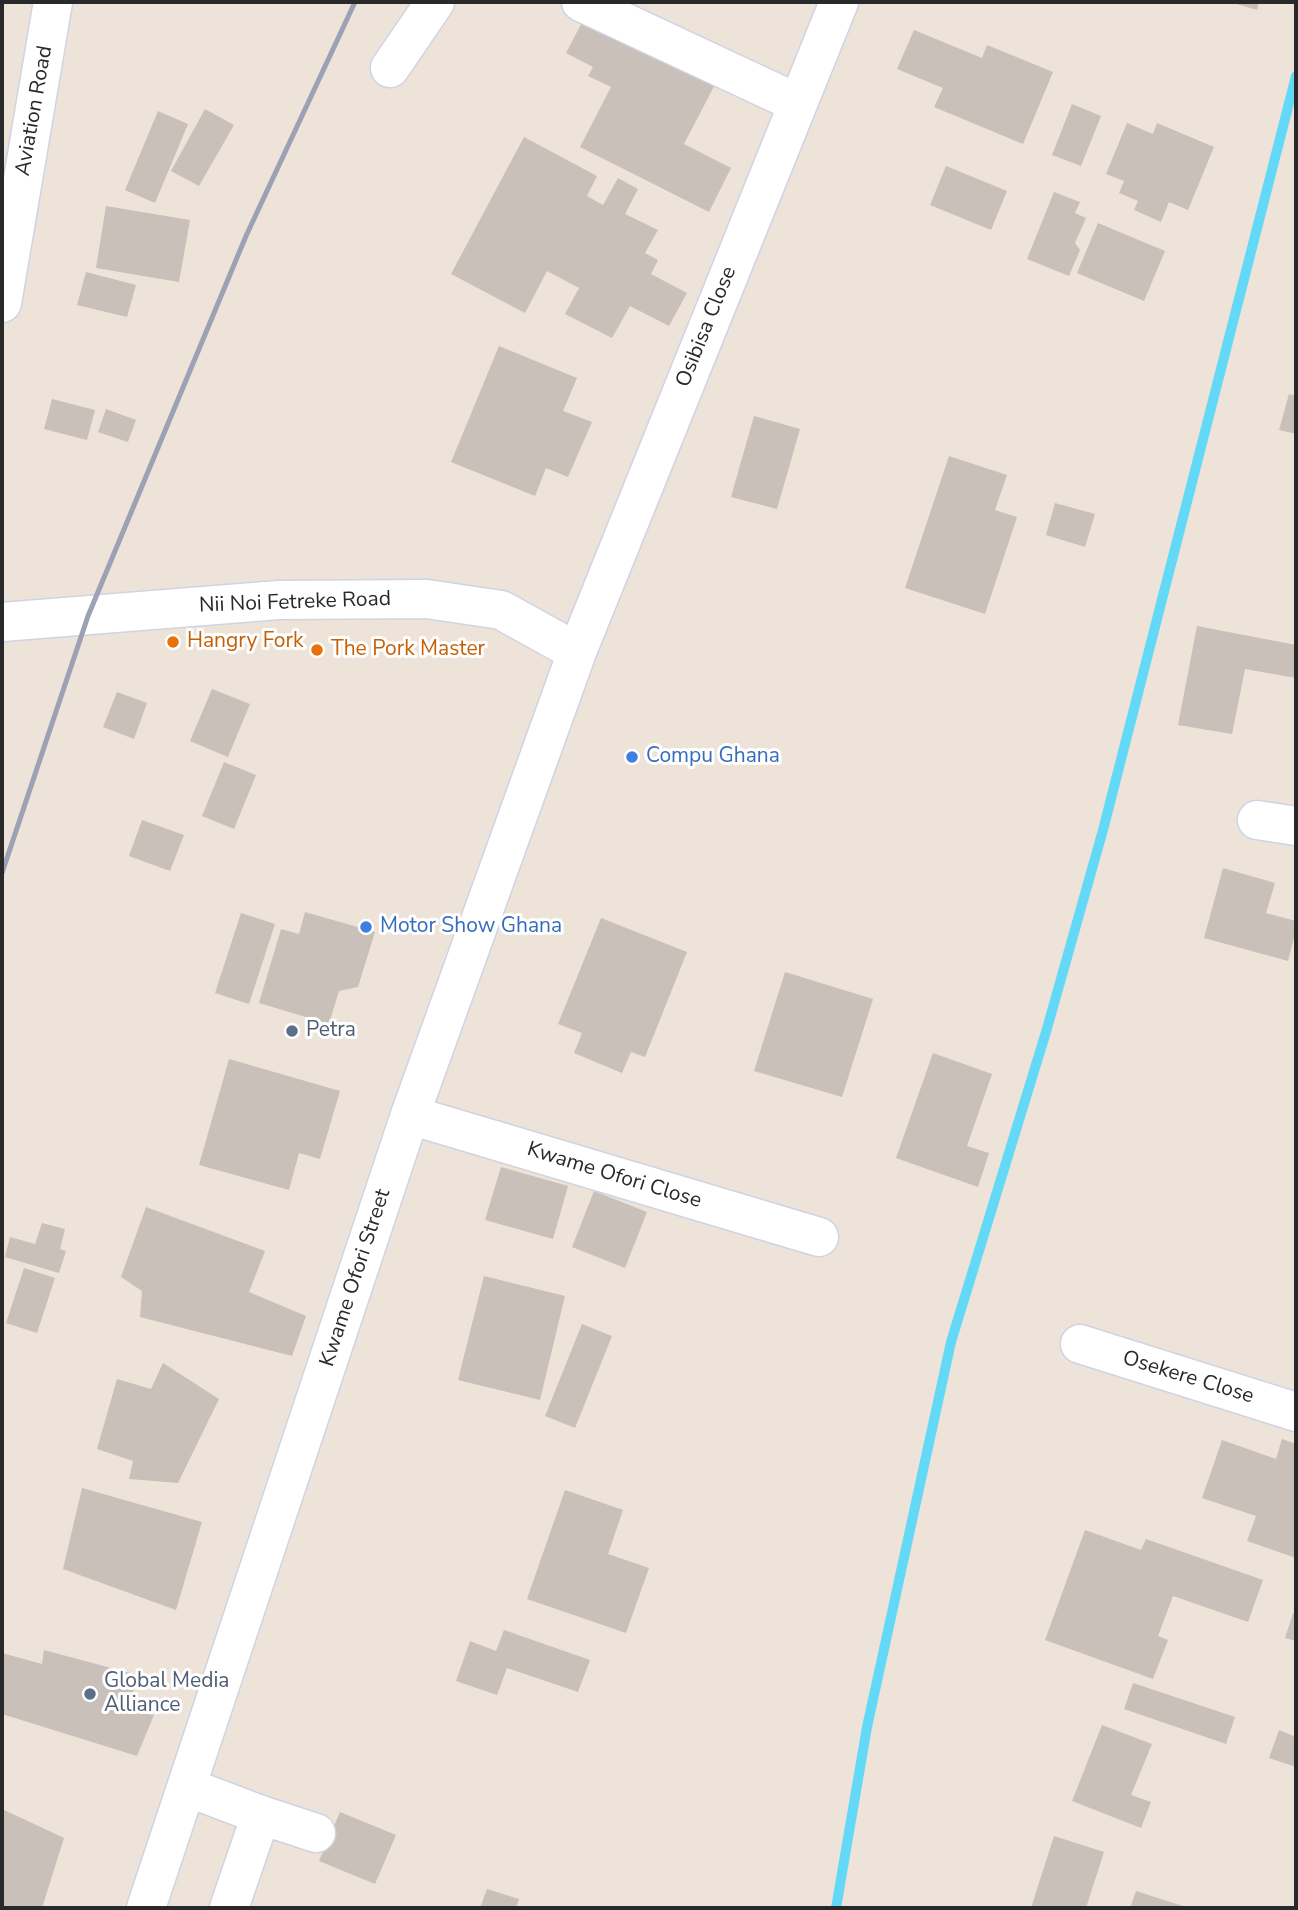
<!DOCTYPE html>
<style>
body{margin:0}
#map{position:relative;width:1298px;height:1910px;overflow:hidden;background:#ede3d9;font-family:"Nunito Sans",sans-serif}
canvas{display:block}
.frame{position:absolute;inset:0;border:4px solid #292929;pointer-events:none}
</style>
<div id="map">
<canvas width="1298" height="1910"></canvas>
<div class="frame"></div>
</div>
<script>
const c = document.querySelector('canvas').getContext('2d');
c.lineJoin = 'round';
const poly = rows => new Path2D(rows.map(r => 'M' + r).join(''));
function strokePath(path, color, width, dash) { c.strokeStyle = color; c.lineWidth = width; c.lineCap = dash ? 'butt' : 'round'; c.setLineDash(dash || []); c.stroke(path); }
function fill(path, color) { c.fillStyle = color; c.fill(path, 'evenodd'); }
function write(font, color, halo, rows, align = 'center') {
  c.font = font + ' "Nunito Sans",sans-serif'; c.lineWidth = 6; c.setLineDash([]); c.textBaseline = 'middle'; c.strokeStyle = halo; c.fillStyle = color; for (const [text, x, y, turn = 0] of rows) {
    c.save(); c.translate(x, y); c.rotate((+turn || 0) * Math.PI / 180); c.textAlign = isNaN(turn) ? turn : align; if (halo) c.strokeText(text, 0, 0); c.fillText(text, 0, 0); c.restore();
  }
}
strokePath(poly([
 [836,1908,867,1727,951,1342,1046,1032,1103,830,1296,76]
]), '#64d9f7', 10);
fill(poly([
 [1230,2,1259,2,1257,10],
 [590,7,721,73,684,144,731,168,709,212,580,147,611,87,588,76,593,67,566,53],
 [914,30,982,58,987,45,1053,72,1023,144,934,107,943,88,897,69],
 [1072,104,1101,116,1081,166,1052,155],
 [205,109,234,125,199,186,171,171],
 [158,111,188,124,155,203,125,190],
 [1127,123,1153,134,1157,123,1214,147,1188,210,1169,202,1161,222,1134,210,1138,201,1119,193,1124,181,1106,174],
 [524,137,597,176,587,196,603,205,618,178,638,189,625,214,658,230,645,253,658,260,651,274,687,293,669,326,630,306,612,338,565,314,579,288,547,271,525,313,451,274],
 [946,166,1007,191,991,230,930,205],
 [1054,192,1080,202,1075,213,1086,218,1075,243,1080,250,1069,276,1027,259],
 [106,206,190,220,179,282,96,268],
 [1098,223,1165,251,1144,301,1077,273],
 [86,272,136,285,127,317,77,305],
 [499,346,577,378,563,411,592,422,568,477,546,468,535,496,451,462],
 [1289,394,1296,396,1296,434,1279,430],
 [52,399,95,410,87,440,44,429],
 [106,409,136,420,128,442,98,432],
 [754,416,800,429,777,509,731,497],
 [949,456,1007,475,995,510,1017,517,985,614,905,588],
 [1055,503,1095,514,1085,547,1046,535],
 [1197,626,1296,645,1296,678,1245,669,1232,734,1178,725],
 [212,689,250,704,228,757,190,741],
 [117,692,147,703,134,739,103,727],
 [224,762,256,775,234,829,202,816],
 [142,820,184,835,170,871,129,856],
 [1223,868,1275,883,1266,913,1296,921,1296,930,1288,961,1204,938],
 [305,912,375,932,358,987,339,991,329,1024,259,1003,281,929,299,934],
 [241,913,275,924,249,1004,215,993],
 [601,918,687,952,645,1057,631,1052,622,1073,574,1053,582,1033,558,1024],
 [785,972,873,999,842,1097,754,1071],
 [933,1053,992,1074,967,1146,989,1153,978,1187,896,1158],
 [229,1059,340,1091,320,1159,299,1153,289,1190,199,1165],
 [501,1167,568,1186,553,1239,485,1220],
 [594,1191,647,1212,625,1268,572,1247],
 [146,1207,265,1251,249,1292,306,1316,292,1356,140,1317,142,1291,121,1277],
 [42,1223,65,1229,60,1249,66,1251,59,1273,5,1257,10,1237,35,1244],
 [24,1268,55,1278,37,1333,6,1323],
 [484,1276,565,1296,540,1400,458,1380],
 [582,1324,612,1336,575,1428,545,1416],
 [163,1363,219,1399,178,1483,129,1479,133,1461,97,1449,117,1379,151,1389],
 [1282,1439,1296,1444,1296,1558,1247,1541,1256,1516,1202,1498,1222,1440,1276,1459],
 [82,1488,202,1522,176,1610,63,1569],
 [565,1490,623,1510,608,1554,649,1568,626,1633,527,1599],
 [1085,1530,1141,1550,1146,1539,1263,1580,1248,1622,1173,1596,1158,1636,1168,1640,1153,1679,1045,1640],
 [1293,1613,1296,1614,1296,1641,1285,1638],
 [504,1630,590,1660,578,1692,507,1668,497,1695,456,1681,470,1641,496,1651],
 [44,1650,141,1676,124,1710,154,1715,137,1756,2,1714,2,1653,42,1664],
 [1133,1683,1235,1717,1226,1744,1124,1709],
 [1102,1725,1152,1744,1131,1795,1151,1802,1141,1828,1072,1801],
 [1279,1730,1296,1737,1296,1767,1269,1758],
 [2,1809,64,1838,42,1908,2,1908],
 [340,1812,396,1835,375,1884,319,1861],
 [1054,1836,1104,1852,1086,1908,1031,1908],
 [487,1889,519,1899,516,1908,480,1908],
 [1136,1891,1189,1908,1130,1908]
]), '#c8c0b9');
const minor = poly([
 [581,2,797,103],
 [390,68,435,2],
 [2,303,53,2],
 [2,622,279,600,427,599,501,610,577,652],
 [1257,820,1296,826],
 [410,1115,819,1237],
 [1080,1344,1296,1412],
 [187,1787,261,1815,316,1833],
 [146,1908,410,1115,577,652,839,2],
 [229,1908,261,1815]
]);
strokePath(minor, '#cfd4e3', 41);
strokePath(minor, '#fff', 38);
strokePath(poly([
 [2,873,88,616,246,236,355,2]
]), '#9ca1b5', 5);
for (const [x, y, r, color] of [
 [173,642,7,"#e8710a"],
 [317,650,7,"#e8710a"],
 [632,757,7,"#3f7fe0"],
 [366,927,7,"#3f7fe0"],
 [292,1031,7,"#5c6f8a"],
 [90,1694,7,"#5c6f8a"]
]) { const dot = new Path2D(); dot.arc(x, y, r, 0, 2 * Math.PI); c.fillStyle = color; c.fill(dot); strokePath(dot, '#fff', 2.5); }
write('21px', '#292929', '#fff', [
 ["Aviation Road",35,111,-80],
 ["Osibisa Close",707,327,-68],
 ["Nii Noi Fetreke Road",295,603,-2],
 ["Kwame Ofori Close",614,1176,17],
 ["Kwame Ofori Street",356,1278,-72],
 ["Osekere Close",1188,1378,17]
]);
write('21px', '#c56008', '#fff', [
 ["Hangry Fork",187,642],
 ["The Pork Master",331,650]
], 'left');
write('21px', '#366cbe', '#fff', [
 ["Compu Ghana",646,757],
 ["Motor Show Ghana",380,927]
], 'left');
write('21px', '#4e5e75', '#fff', [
 ["Petra",306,1031],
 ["Global Media",104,1682],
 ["Alliance",104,1706]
], 'left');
</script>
